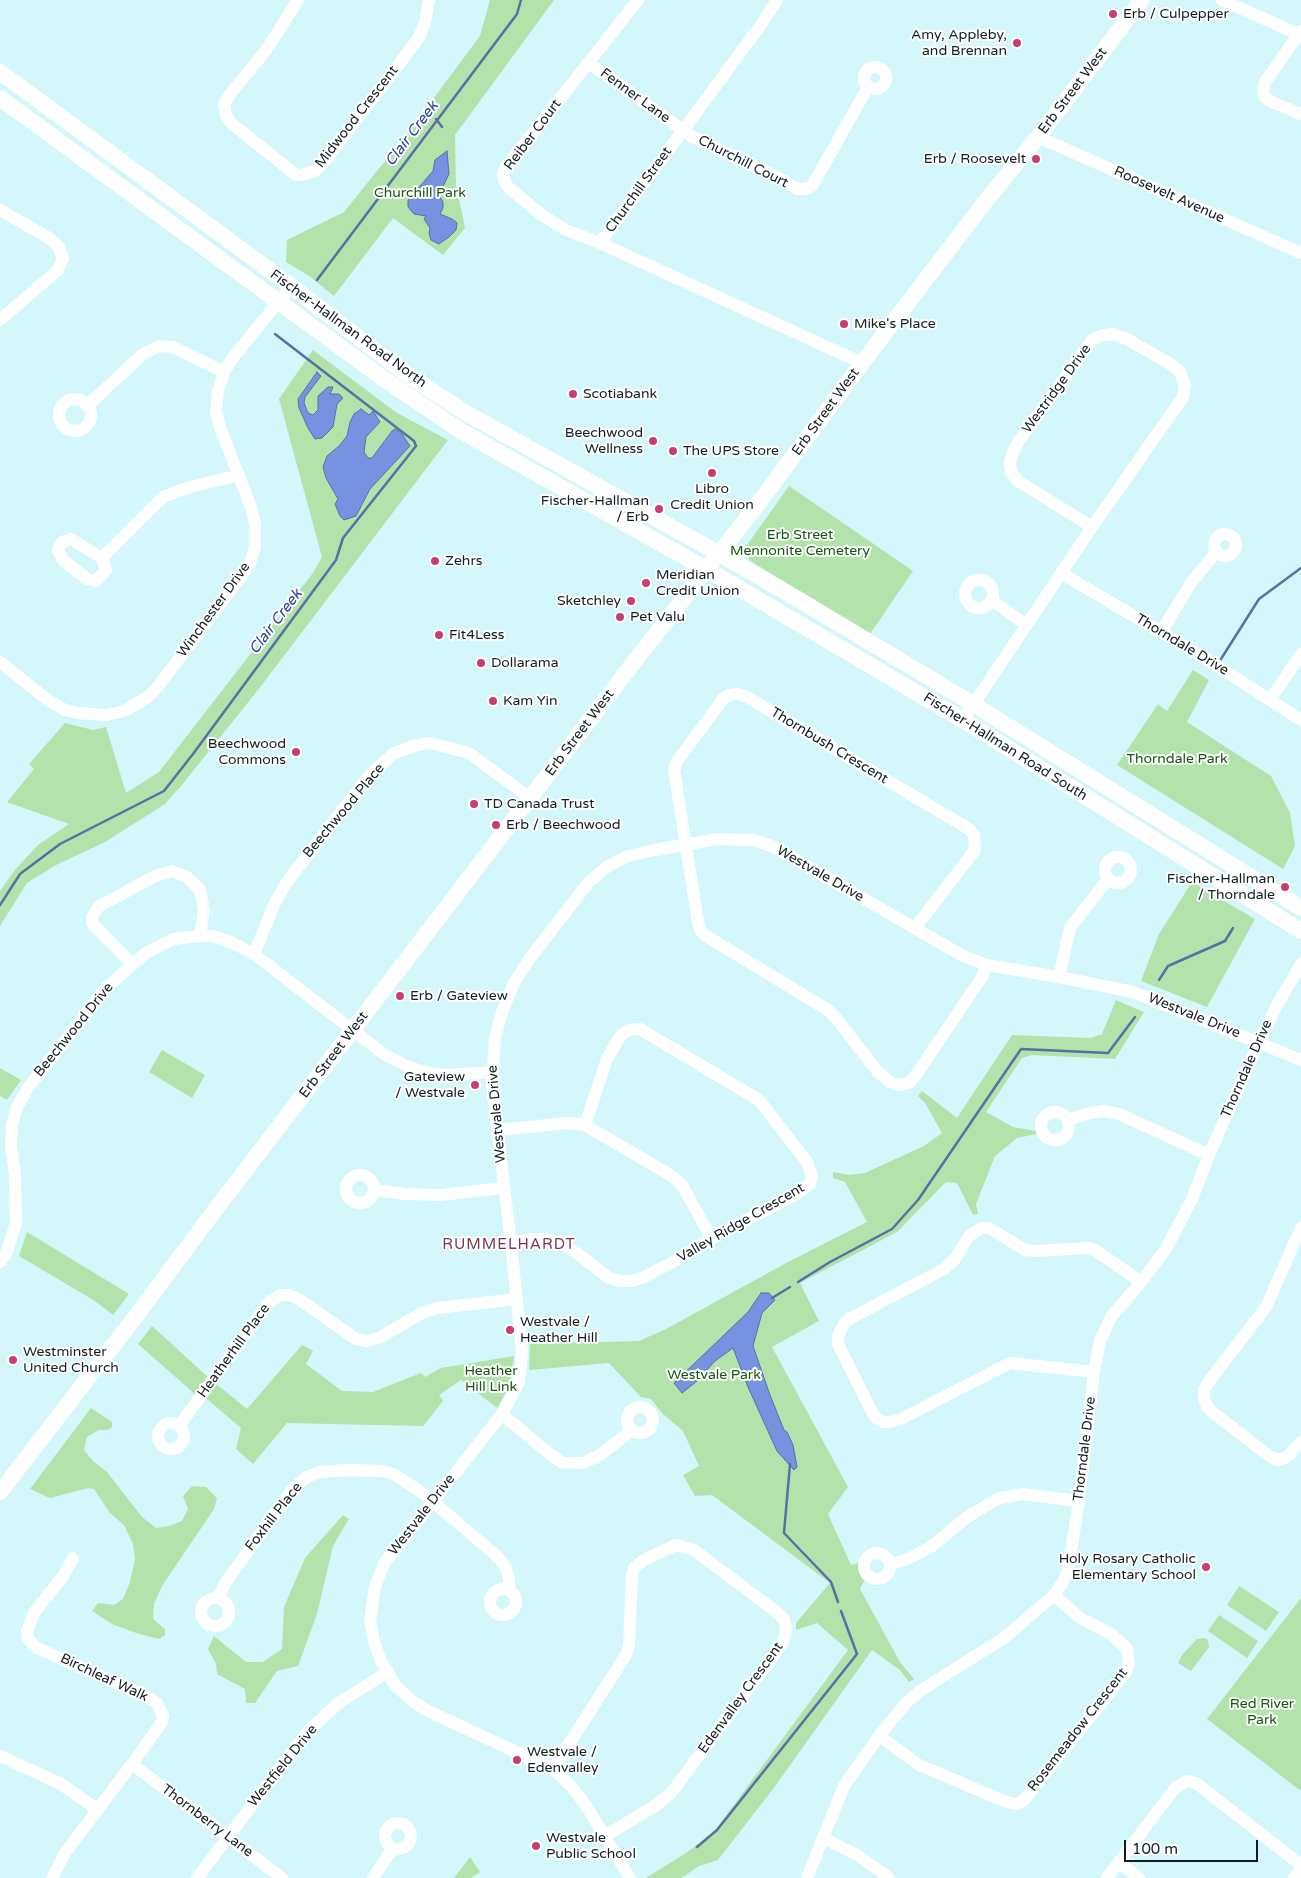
<!DOCTYPE html>
<style>
body{margin:0}
#map{position:relative;width:1301px;height:1878px;overflow:hidden;background:#d4f7fb;font-family:"Varela Round",sans-serif}
canvas{display:block}
.scale{position:absolute;left:1124px;top:1840px;width:134px;height:22px;box-sizing:border-box;border:2px solid #111e20;border-top:0;padding-left:6px;font-size:15px;line-height:18px;white-space:nowrap;color:#111e20;-webkit-text-stroke:4px #fff;paint-order:stroke}
</style>
<div id="map">
<canvas width="1301" height="1878"></canvas>
<div class="scale">100 m</div>
</div>
<script>
const c = document.querySelector('canvas').getContext('2d');
c.lineJoin = 'round';
function fill(path, color) { c.fillStyle = color; c.fill(path, 'evenodd'); }
const poly = rows => new Path2D(rows.map(r => 'M' + r).join(''));
function strokePath(path, color, width, dash) { c.strokeStyle = color; c.lineWidth = width; c.lineCap = dash ? 'butt' : 'round'; c.setLineDash(dash || []); c.stroke(path); }
function write(font, color, halo, rows, align = 'center') {
  c.font = font + ' "Varela Round",sans-serif'; c.lineWidth = 4; c.setLineDash([]); c.textBaseline = 'middle'; c.strokeStyle = halo; c.fillStyle = color; for (const [text, x, y, turn = 0] of rows) {
    c.save(); c.translate(x, y); c.rotate((+turn || 0) * Math.PI / 180); c.textAlign = isNaN(turn) ? turn : align; if (halo) c.strokeText(text, 0, 0); c.fillText(text, 0, 0); c.restore();
  }
}
fill(poly([
 [490,0,554,0,455,135,456,185,465,228,443,255,393,218,334,296,309,276,286,262,287,240,344,212,410,130,480,36],
 [313,350,397,413,448,440,258,690,181,786,165,804,105,842,56,865,27,883,0,926,0,891,14,871,38,845,69,824,7,802,34,769,29,764,65,723,93,730,106,727,126,793,159,772,313,573,322,557,279,399],
 [317,372,321,376,305,397,303,403,308,413,313,415,318,410,318,396,328,387,333,387,330,394,339,394,343,398,337,404,333,427,322,438,315,438,308,428,299,408,298,399],
 [361,409,366,415,369,415,373,412,380,422,366,437,364,452,368,458,372,458,392,431,395,429,402,434,410,446,370,489,355,516,344,520,340,516,335,504,338,499,326,478,323,467,327,456,339,446,347,436,350,422,354,414],
 [789,486,913,571,870,634,749,560,747,545],
 [1193,670,1209,680,1187,722,1271,776,1290,813,1295,846,1283,869,1117,765,1158,704,1167,711],
 [1192,882,1255,919,1207,1007,1141,981,1159,934],
 [1116,1000,1144,1012,1115,1059,1032,1055,1022,1058,986,1112,1013,1127,1036,1131,1037,1134,1017,1138,995,1156,976,1204,978,1214,973,1215,957,1183,946,1182,897,1232,800,1283,819,1321,772,1347,848,1487,828,1514,851,1565,858,1563,865,1579,860,1589,900,1662,914,1679,909,1682,900,1670,872,1650,776,1785,718,1860,699,1866,681,1878,646,1878,686,1853,713,1833,848,1650,817,1623,796,1630,796,1623,830,1583,712,1495,695,1496,683,1475,699,1466,683,1431,662,1413,651,1399,641,1397,609,1363,529,1370,530,1344,639,1341,666,1329,788,1262,867,1222,845,1182,833,1178,833,1172,850,1175,865,1173,924,1146,942,1133,925,1103,918,1096,922,1091,957,1118,1012,1035,1091,1038,1102,1034],
 [162,1050,205,1075,192,1098,149,1072],
 [0,1068,21,1080,7,1100,0,1096],
 [27,1232,129,1294,113,1315,95,1301,19,1256],
 [152,1326,209,1378,247,1409,302,1345,313,1351,306,1364,342,1391,373,1392,421,1373,425,1377,441,1368,514,1356,512,1370,509,1387,497,1408,461,1380,439,1395,443,1401,423,1426,287,1423,253,1464,236,1449,241,1428,207,1399,196,1395,138,1344],
 [91,1408,112,1422,112,1427,108,1430,99,1430,87,1437,84,1450,93,1461,107,1472,142,1517,156,1528,169,1526,182,1521,188,1509,183,1496,192,1486,206,1487,217,1498,214,1509,162,1586,154,1604,153,1619,165,1629,165,1635,159,1639,139,1634,112,1624,92,1611,98,1603,114,1605,123,1599,130,1582,135,1559,133,1544,124,1525,110,1513,94,1489,88,1488,50,1498,30,1489],
 [343,1515,349,1519,333,1546,317,1614,298,1666,277,1671,255,1703,246,1703,245,1689,217,1674,216,1664,208,1649,214,1636,246,1662,263,1662,282,1649,284,1607,305,1558],
 [1239,1586,1279,1612,1266,1631,1227,1605],
 [1301,1598,1301,1791,1207,1719],
 [1219,1615,1258,1641,1247,1658,1208,1631],
 [1205,1638,1208,1640,1209,1647,1191,1671,1178,1663,1182,1655,1197,1639],
 [470,1857,480,1872,471,1878,454,1878]
]), '#b1e3aa');
const water = poly([
 [447,151,449,174,439,195,443,202,443,208,440,214,452,219,457,223,456,230,449,237,439,244,431,240,429,233,430,228,424,219,426,216,414,214,408,207,408,200,433,171,435,160,447,151],
 [317,372,321,376,305,397,304,403,308,413,313,415,318,410,318,396,328,387,333,387,330,394,339,394,343,398,337,404,333,427,322,438,315,439,308,428,299,408,298,399,317,372],
 [361,409,369,415,373,411,380,422,366,437,364,452,368,458,372,458,392,431,395,429,402,434,410,446,370,489,356,516,344,520,340,516,335,504,338,499,326,478,323,467,327,456,339,446,347,436,350,422,354,414,361,409],
 [761,1293,769,1293,775,1300,762,1313,753,1346,770,1395,784,1430,787,1432,793,1445,797,1467,794,1470,777,1451,748,1387,733,1348,715,1361,697,1381,682,1393,674,1383,748,1312,761,1293]
]);
fill(water, '#7593e0');
strokePath(water, '#5770a6', 1);
strokePath(poly([
 [436,119,442,127],
 [317,280,517,14,521,0],
 [1221,659,1259,599,1301,568],
 [0,905,20,874,60,844,164,791,193,754,336,560,343,538,416,446,414,441,275,334],
 [1159,980,1168,966,1225,941,1233,928],
 [798,1282,830,1262,892,1229,918,1200,1021,1049,1108,1053,1135,1017],
 [772,1298,790,1287],
 [790,1464,784,1533,831,1582,838,1602],
 [697,1847,717,1830,857,1654,841,1611]
]), '#5770a6', 2.5);
strokePath(poly([
 [298,0,267,49,231,93,224,104,226,115,231,123,296,175,301,175,315,171,324,162,418,39,425,23,429,0],
 [777,0,760,26,600,243,862,363],
 [1222,0,1298,34],
 [1301,31,1265,82,1263,91,1265,98,1272,102,1301,114],
 [589,63,691,136,785,181,797,189,806,189,812,186,868,87],
 '864 78a11 11 0 1 1 22 0a11 11 0 1 1-22 0Z',
 [1038,137,1301,253],
 [0,210,49,238,59,247,63,259,58,270,0,320],
 [600,243,566,230,542,215,508,187,504,180,503,173,506,167,638,0],
 '59 415a16 16 0 1 1 32 0a16 16 0 1 1-32 0Z',
 [87,406,143,354,159,346,173,347,224,372],
 '1214 545a11 11 0 1 1 22 0a11 11 0 1 1-22 0Z',
 [71,539,102,558,106,570,96,581,87,579,63,560,58,550,62,542,71,539],
 [102,558,163,497,190,487,239,475],
 [1061,573,1208,660,1301,720],
 '965 594a14 14 0 1 1 28 0a14 14 0 1 1-28 0Z',
 [992,600,1026,625],
 [1161,632,1191,583,1216,552],
 [0,662,49,701,65,710,78,713,106,715,124,711,148,697,156,689,240,578,250,563,255,547,255,524,251,507,220,428,216,411,218,392,224,372,232,359,291,286],
 [1270,700,1301,654],
 [963,720,1092,527,1183,397,1185,385,1180,372,1172,365,1127,339,1112,334,1103,335,1092,340,1018,442,1012,454,1010,463,1011,472,1018,481,1092,527],
 '1105 870a13 13 0 1 1 26 0a13 13 0 1 1-26 0Z',
 [915,928,975,850,974,835,969,829,747,697,738,694,729,695,723,699,678,760,674,770,698,922,700,930,706,936,828,1010,835,1017,878,1072,890,1082,898,1085,909,1083,918,1072,982,977,987,965],
 [254,954,274,905,286,883,368,777,394,753,417,745,430,743,469,753,530,798],
 [132,964,92,923,92,917,98,907,155,876,172,871,187,877,200,890,204,910,200,936],
 [1059,977,1070,928,1108,879],
 '1041 1126a14 14 0 1 1 28 0a14 14 0 1 1-28 0Z',
 [1068,1120,1090,1113,1104,1111,1119,1114,1209,1155],
 [497,1130,568,1123,585,1125,672,1176,682,1185,712,1239],
 '346 1189a14 14 0 1 1 28 0a14 14 0 1 1-28 0Z',
 [374,1190,405,1194,440,1195,504,1188],
 [1301,1228,1266,1307,1210,1380,1204,1389,1204,1397,1207,1407,1215,1414,1269,1456,1278,1460,1287,1457,1301,1442],
 [511,1243,533,1239,545,1239,560,1243,573,1250,609,1278,620,1281,632,1281,644,1277,675,1261,721,1233,797,1194,810,1184,812,1176,807,1162,759,1100,640,1029,633,1029,625,1032,619,1038,607,1059,585,1125],
 [0,1262,6,1254,16,1223,15,1174,11,1146,12,1125,17,1107,28,1088,106,988,146,953,173,939,200,936,213,936,233,943,254,954,385,1055,409,1067,428,1073,448,1075,492,1072],
 [1094,1372,1010,1363,901,1419,890,1422,883,1422,876,1418,872,1412,838,1344,838,1336,845,1322,851,1318,944,1269,955,1259,969,1236,982,1228,989,1228,1025,1250,1035,1251,1089,1248,1095,1250,1141,1282],
 '627 1420a13 13 0 1 1 26 0a13 13 0 1 1-26 0Z',
 [502,1414,547,1452,563,1463,583,1463,600,1455,632,1430],
 '158 1436a13 13 0 1 1 26 0a13 13 0 1 1-26 0Z',
 [179,1426,269,1302,281,1295,290,1295,300,1300,356,1339,367,1341,379,1338,422,1313,438,1308,517,1299],
 '864 1566a13 13 0 1 1 26 0a13 13 0 1 1-26 0Z',
 [891,1564,908,1559,920,1553,932,1546,966,1518,997,1499,1022,1494,1079,1501],
 '490 1602a13 13 0 1 1 26 0a13 13 0 1 1-26 0Z',
 '201 1612a14 14 0 1 1 28 0a14 14 0 1 1-28 0Z',
 [218,1598,226,1582,291,1491,306,1477,320,1472,349,1470,381,1471,394,1474,424,1494,498,1557,506,1568,509,1579,509,1590],
 [879,1736,919,1765,1009,1803,1017,1804,1024,1800,1126,1672,1129,1664,1127,1649,1111,1634,1080,1618,1054,1595],
 [0,1756,61,1784,98,1810],
 [132,1764,282,1878],
 [553,1769,626,1655,629,1645,632,1575,634,1568,644,1560,676,1545,694,1550,778,1613,784,1620,786,1628,785,1637,782,1644,672,1792,655,1806,605,1836],
 '385 1836a13 13 0 1 1 26 0a13 13 0 1 1-26 0Z',
 [823,1838,859,1856,889,1878],
 [1119,1862,1139,1878],
 [52,1878,65,1853,132,1764,162,1722,163,1716,157,1703,149,1698,35,1647,28,1639,27,1631,34,1613,63,1576,73,1558],
 [197,1878,308,1731,340,1702,388,1672],
 [373,1878,393,1848],
 [630,1878,587,1807,572,1787,553,1769,428,1711,412,1701,395,1685,381,1661,374,1642,370,1621,375,1586,385,1562,502,1414,519,1382,522,1352,511,1243,492,1086,495,1038,502,1012,514,983,530,958,588,883,608,866,628,856,654,850,718,839,754,840,774,847,963,956,987,965,1059,977,1133,992,1301,1060],
 [807,1878,844,1786,879,1736,907,1702,920,1691,1004,1638,1054,1595,1063,1582,1068,1570,1079,1501,1094,1372,1100,1341,1111,1317,1141,1282,1166,1249,1192,1199,1209,1155,1259,1042,1277,1005,1301,964],
 [1107,1878,1175,1788,1187,1781,1196,1783,1301,1865],
 [1294,1878,1301,1870]
]), '#fff', 12);
strokePath(poly([
 [0,72,291,286,402,371,466,413,718,553,801,601,973,704,1301,908],
 [0,98,384,379,461,431,706,569,963,720,1301,931],
 [0,1492,133,1320,209,1218,634,662,764,496,862,363,988,198,1038,137,1142,0]
]), '#fff', 16);
for (const [x, y, r, color] of [
 [1113,14,5,"#c83d72"],
 [1017,43,5,"#c83d72"],
 [1036,159,5,"#c83d72"],
 [844,324,5,"#c83d72"],
 [573,394,5,"#c83d72"],
 [653,441,5,"#c83d72"],
 [673,451,5,"#c83d72"],
 [712,473,5,"#c83d72"],
 [659,509,5,"#c83d72"],
 [435,561,5,"#c83d72"],
 [646,583,5,"#c83d72"],
 [631,601,5,"#c83d72"],
 [620,617,5,"#c83d72"],
 [439,635,5,"#c83d72"],
 [481,663,5,"#c83d72"],
 [493,701,5,"#c83d72"],
 [296,752,5,"#c83d72"],
 [474,804,5,"#c83d72"],
 [496,825,5,"#c83d72"],
 [1285,887,5,"#c83d72"],
 [400,996,5,"#c83d72"],
 [475,1085,5,"#c83d72"],
 [510,1330,5,"#c83d72"],
 [13,1360,5,"#c83d72"],
 [1206,1567,5,"#c83d72"],
 [517,1760,5,"#c83d72"],
 [536,1846,5,"#c83d72"]
]) { const dot = new Path2D(); dot.arc(x, y, r, 0, 2 * Math.PI); c.fillStyle = color; c.fill(dot); strokePath(dot, '#fff', 2); }
write('14px', '#111e20', '#fff', [
 ["Erb / Culpepper",1123,14],
 ["Amy, Appleby,",1007,35,"right"],
 ["and Brennan",1007,51,"right"],
 ["Erb / Roosevelt",1026,159,"right"],
 ["Mike's Place",854,324],
 ["Scotiabank",583,394],
 ["Beechwood",643,433,"right"],
 ["Wellness",643,449,"right"],
 ["The UPS Store",683,451],
 ["Libro",712,489,"center"],
 ["Credit Union",712,505,"center"],
 ["Fischer-Hallman",649,501,"right"],
 ["/ Erb",649,517,"right"],
 ["Zehrs",445,561],
 ["Meridian",656,575],
 ["Credit Union",656,591],
 ["Sketchley",621,601,"right"],
 ["Pet Valu",630,617],
 ["Fit4Less",449,635],
 ["Dollarama",491,663],
 ["Kam Yin",503,701],
 ["Beechwood",286,744,"right"],
 ["Commons",286,760,"right"],
 ["TD Canada Trust",484,804],
 ["Erb / Beechwood",506,825],
 ["Fischer-Hallman",1275,879,"right"],
 ["/ Thorndale",1275,895,"right"],
 ["Erb / Gateview",410,996],
 ["Gateview",465,1077,"right"],
 ["/ Westvale",465,1093,"right"],
 ["Westvale /",520,1322],
 ["Heather Hill",520,1338],
 ["Westminster",23,1352],
 ["United Church",23,1368],
 ["Holy Rosary Catholic",1196,1559,"right"],
 ["Elementary School",1196,1575,"right"],
 ["Westvale /",527,1752],
 ["Edenvalley",527,1768],
 ["Westvale",546,1838],
 ["Public School",546,1854]
], 'left');
write('14px', '#111e20', '#fff', [
 ["Erb Street West",1073,91,-53],
 ["Fenner Lane",635,96,36],
 ["Midwood Crescent",357,117,-52],
 ["Reiber Court",533,135,-53],
 ["Churchill Court",743,162,27],
 ["Churchill Street",639,190,-54],
 ["Roosevelt Avenue",1169,195,24],
 ["Fischer-Hallman Road North",348,329,36],
 ["Westridge Drive",1057,389,-54],
 ["Erb Street West",826,412,-54],
 ["Winchester Drive",214,610,-54],
 ["Thorndale Drive",1182,645,31],
 ["Erb Street West",580,733,-53],
 ["Thornbush Crescent",829,746,31],
 ["Fischer-Hallman Road South",1005,747,32],
 ["Beechwood Place",344,811,-50],
 ["Westvale Drive",820,874,30],
 ["Westvale Drive",1194,1016,22],
 ["Beechwood Drive",74,1030,-51],
 ["Erb Street West",334,1055,-53],
 ["Thorndale Drive",1247,1069,-66],
 ["Westvale Drive",497,1114,-95],
 ["Valley Ridge Crescent",741,1223,-30],
 ["Heatherhill Place",234,1351,-54],
 ["Thorndale Drive",1085,1449,-83],
 ["Westvale Drive",422,1515,-52],
 ["Foxhill Place",274,1517,-52],
 ["Birchleaf Walk",104,1678,25],
 ["Edenvalley Crescent",741,1698,-54],
 ["Rosemeadow Crescent",1078,1730,-52],
 ["Westfield Drive",283,1766,-51],
 ["Thornberry Lane",207,1821,37]
]);
write('14px', '#16550e', '#fff', [
 ["Churchill Park",420,193],
 ["Erb Street",800,535],
 ["Mennonite Cemetery",800,551],
 ["Thorndale Park",1177,759],
 ["Heather",491,1371],
 ["Hill Link",491,1387],
 ["Westvale Park",714,1375],
 ["Red River",1262,1704],
 ["Park",1262,1720]
]);
write('italic 15px', '#27409a', '#fff', [
 ["Clair Creek",412,134,-53],
 ["Clair Creek",276,622,-53]
]);
c.letterSpacing = '1px';
write('15px', '#7b354c', '#fff', [
 ["RUMMELHARDT",509,1245]
]);
c.letterSpacing = '0px';
</script>
